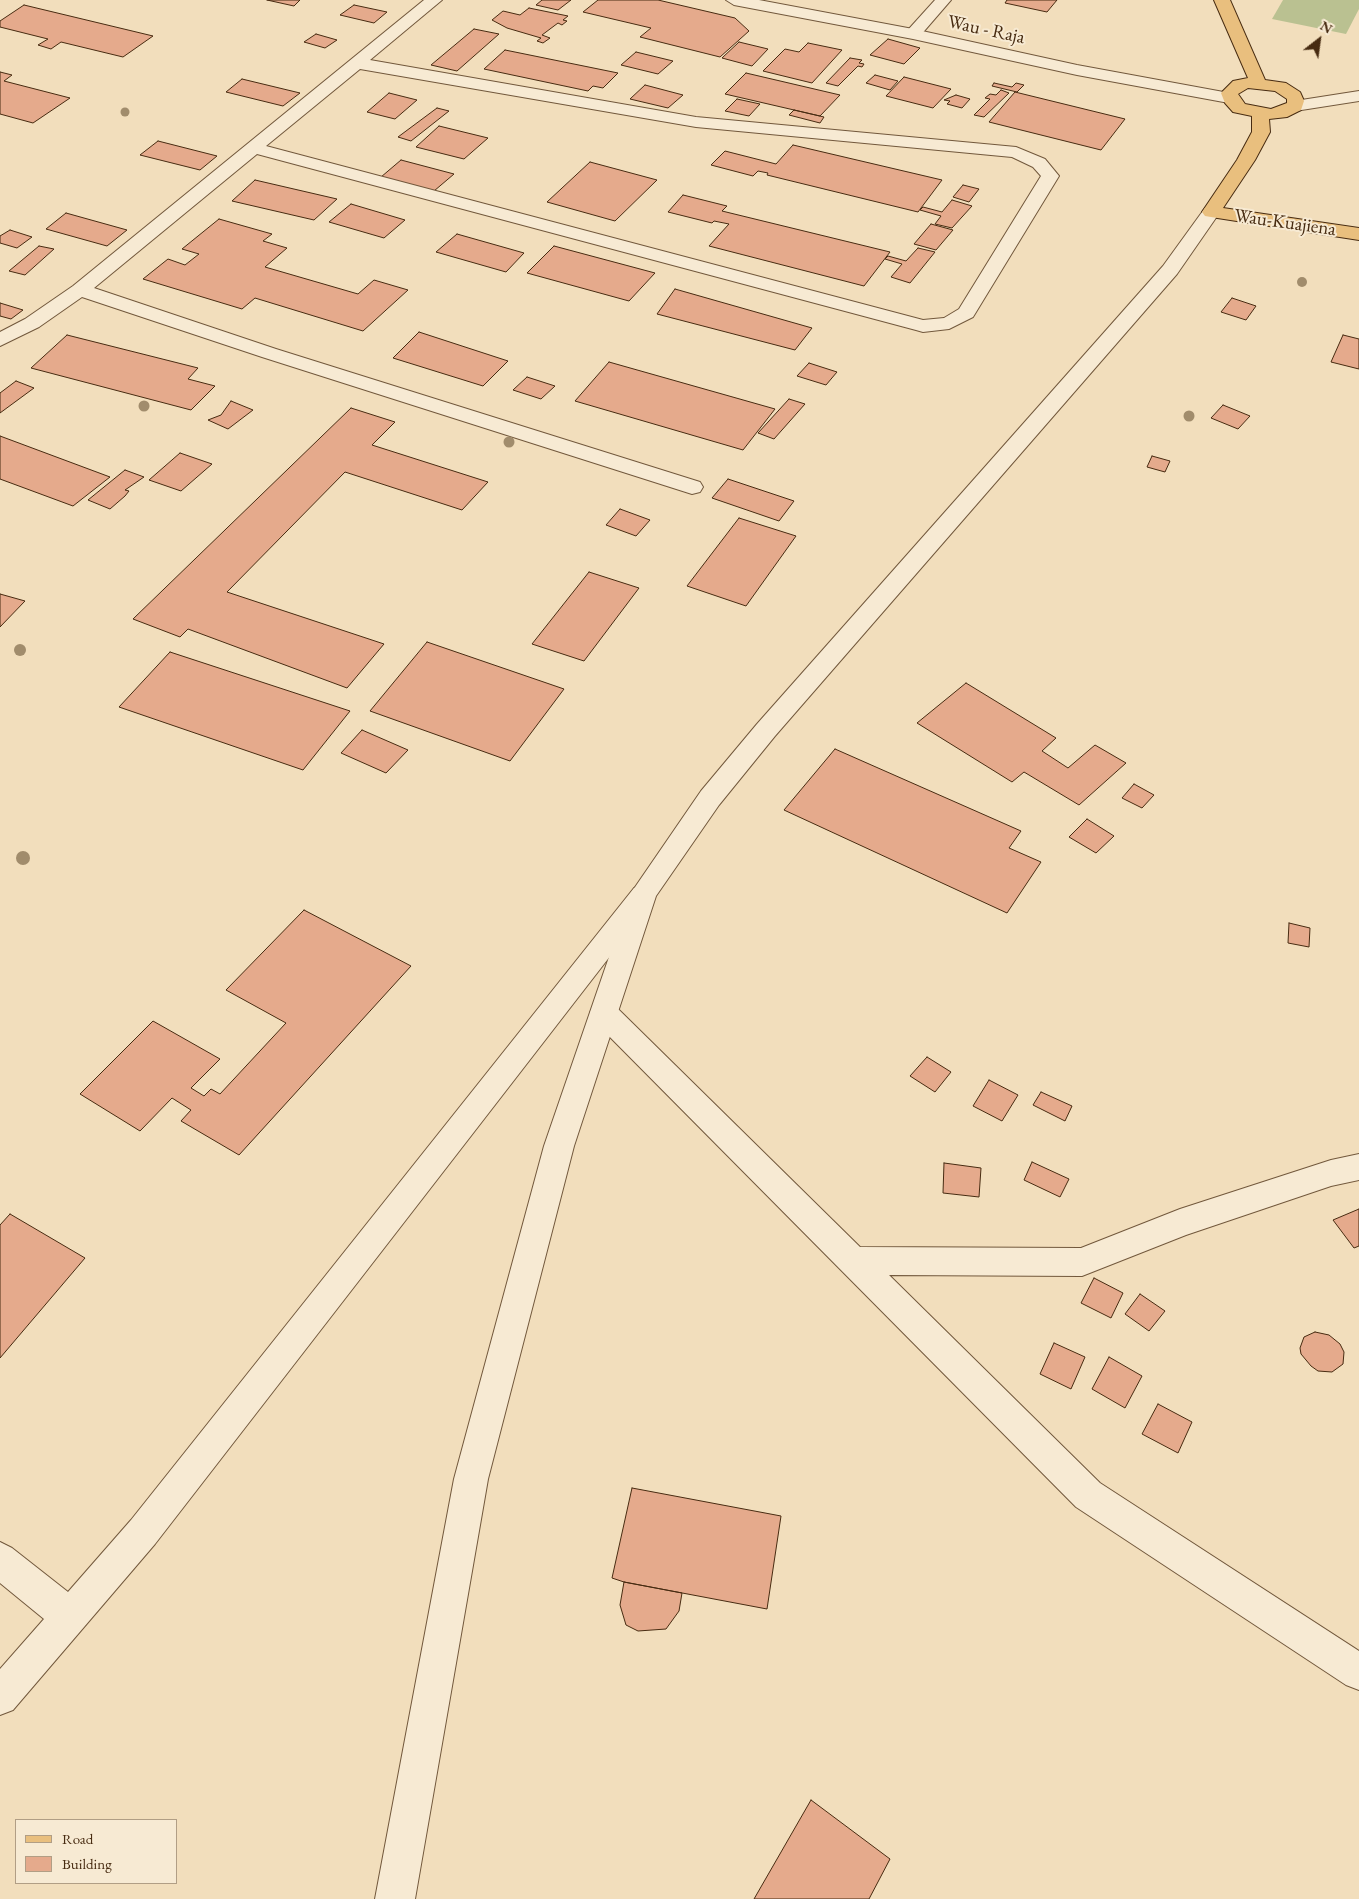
<!DOCTYPE html>
<style>
body{margin:0}
#map{position:relative;width:1359px;height:1899px;overflow:hidden;background:#f2debc;font-family:"EB Garamond",serif}
canvas{display:block}
.legend{position:absolute;left:15px;top:1819px;width:162px;height:65px;box-sizing:border-box;background:#f7ead3;border:1px solid #b19e85;margin:0;padding:6px 9px;list-style:none;font-size:15px;color:#472b11}
.legend li{display:flex;align-items:center;gap:10px;height:25px}
.legend b{width:25px;border:1px solid #b19e85}
.north{position:absolute;left:1294px;top:15px;width:50px;height:50px;-webkit-text-stroke:4px #f7ead3;paint-order:stroke;rotate:30deg;font-size:14px;font-weight:700;line-height:20px;text-align:center;color:#472b11}
.north::after{content:'';display:block;margin:auto;width:18px;height:22px;background:#472b11;clip-path:polygon(50% 0,100% 100%,50% 72%,0 100%)}
</style>
<div id="map">
<canvas width="1359" height="1899"></canvas>
<ul class="legend">
<li><b style="height:6px;background:#e9bf7e"></b>Road</li>
<li><b style="height:14px;background:#e5aa8c"></b>Building</li>
</ul>
<div class="north">N</div>
</div>
<script>
const c = document.querySelector('canvas').getContext('2d');
c.lineJoin = 'round';
function fill(path, color) { c.fillStyle = color; c.fill(path, 'evenodd'); }
const poly = rows => new Path2D(rows.map(r => 'M' + r).join(''));
function strokePath(path, color, width, dash) { c.strokeStyle = color; c.lineWidth = width; c.lineCap = dash ? 'butt' : 'round'; c.setLineDash(dash || []); c.stroke(path); }
function write(font, color, halo, rows, align = 'center') {
  c.font = font + ' "EB Garamond",serif'; c.lineWidth = 4; c.setLineDash([]); c.textBaseline = 'middle'; c.strokeStyle = halo; c.fillStyle = color; for (const [text, x, y, turn = 0] of rows) {
    c.save(); c.translate(x, y); c.rotate((+turn || 0) * Math.PI / 180); c.textAlign = isNaN(turn) ? turn : align; if (halo) c.strokeText(text, 0, 0); c.fillText(text, 0, 0); c.restore();
  }
}
fill(poly([
 [1283,0,1359,0,1359,9,1346,34,1272,19]
]), '#bac191');
const building = poly([
 [267,0,300,0,294,6,267,0],
 [542,0,571,0,558,10,536,5,542,0],
 [598,0,658,0,735,18,749,31,720,57,640,37,651,28,583,12,598,0],
 [1007,0,1057,0,1047,12,1005,3,1007,0],
 [24,5,153,36,123,57,61,42,51,49,38,45,48,39,0,27,0,21,24,5],
 [354,5,387,12,374,23,340,15,354,5],
 [529,8,568,16,563,20,567,21,562,25,558,23,542,35,550,38,543,43,537,41,541,38,507,28,492,20,503,11,520,15,529,8],
 [474,29,499,34,457,71,431,65,474,29],
 [316,34,337,40,325,48,304,42,316,34],
 [888,39,920,48,904,64,870,55,888,39],
 [739,42,768,49,752,66,722,58,739,42],
 [808,43,842,50,812,83,763,71,785,49,799,52,808,43],
 [505,50,618,73,603,88,593,86,588,91,484,69,505,50],
 [636,52,673,61,658,74,621,65,636,52],
 [850,58,862,60,859,63,864,64,862,67,858,66,838,86,826,83,850,58],
 [0,72,12,75,4,81,70,98,33,123,0,114,0,72],
 [746,73,840,95,820,116,725,94,746,73],
 [875,75,898,81,890,90,866,83,875,75],
 [904,77,951,89,933,108,886,96,904,77],
 [242,79,300,93,283,106,226,92,242,79],
 [994,83,1012,87,1016,83,1024,85,1017,92,992,86,994,83],
 [645,85,683,95,668,108,630,99,645,85],
 [1001,90,1009,93,984,117,974,115,990,99,985,98,990,94,996,95,1001,90],
 [1015,92,1125,119,1101,150,989,122,1015,92],
 [389,93,417,100,395,119,367,112,389,93],
 [956,95,970,99,962,108,947,104,950,101,944,100,956,95],
 [737,99,760,104,749,116,725,111,737,99],
 [437,108,449,111,411,141,398,137,437,108],
 [794,110,824,117,820,123,789,115,794,110],
 [439,126,488,138,464,159,416,147,439,126],
 [158,141,217,156,200,170,140,155,158,141],
 [793,145,942,180,918,212,767,175,768,173,758,171,753,176,711,165,725,151,776,164,793,145],
 [401,160,454,174,434,191,381,177,401,160],
 [590,162,657,180,615,221,547,202,590,162],
 [255,180,337,199,314,220,232,201,255,180],
 [963,185,979,189,969,202,953,197,963,185],
 [683,195,727,206,722,211,890,252,864,286,709,246,729,224,714,221,712,223,668,212,683,195],
 [952,200,972,206,952,228,935,224,941,216,920,210,923,207,942,212,952,200],
 [351,204,405,220,384,238,329,222,351,204],
 [66,213,127,230,107,246,46,229,66,213],
 [219,219,272,234,263,241,287,248,265,267,358,294,374,280,408,290,363,331,255,298,242,309,143,279,168,259,185,265,199,254,182,249,219,219],
 [931,224,953,230,936,250,914,244,931,224],
 [10,230,32,237,17,248,0,243,0,236,10,230],
 [457,234,524,253,506,272,436,252,457,234],
 [39,246,54,249,25,275,9,271,39,246],
 [554,246,655,273,629,301,527,273,554,246],
 [918,248,935,252,910,283,891,277,902,264,885,259,888,256,906,261,918,248],
 [675,289,812,328,795,350,657,314,675,289],
 [1232,298,1256,306,1246,320,1221,312,1232,298],
 [0,303,23,310,11,319,0,316,0,303],
 [419,332,508,361,483,386,393,358,419,332],
 [67,335,198,368,188,379,215,386,191,410,31,368,67,335],
 [1343,335,1359,339,1359,369,1331,362,1343,335],
 [609,362,775,409,743,450,575,401,609,362],
 [809,363,837,372,826,385,797,376,809,363],
 [527,377,555,386,541,399,513,390,527,377],
 [16,381,34,388,0,413,0,393,16,381],
 [789,399,805,404,774,439,758,433,789,399],
 [231,401,253,410,228,429,208,420,221,415,231,401],
 [1223,405,1250,416,1238,429,1211,418,1223,405],
 [351,408,395,422,372,445,488,482,462,510,345,472,227,592,384,644,347,688,188,629,180,637,133,619,351,408],
 [0,436,110,477,73,506,0,479,0,436],
 [180,453,212,464,181,491,149,480,180,453],
 [1152,456,1170,461,1165,472,1147,467,1152,456],
 [125,470,144,477,125,490,129,491,125,496,110,509,88,500,125,470],
 [728,479,794,501,779,521,712,498,728,479],
 [620,509,650,520,636,536,606,525,620,509],
 [739,518,796,536,746,606,687,586,739,518],
 [589,572,639,588,584,661,532,644,589,572],
 [0,594,25,601,0,627,0,594],
 [427,642,564,689,510,761,370,711,427,642],
 [170,652,350,711,303,770,119,707,170,652],
 [966,683,1056,738,1042,751,1068,768,1095,745,1126,763,1079,805,1024,772,1012,782,917,723,966,683],
 [362,730,408,750,386,773,341,753,362,730],
 [835,749,1021,831,1009,848,1041,862,1007,913,784,810,835,749],
 [1134,784,1154,795,1142,808,1122,798,1134,784],
 [1087,819,1114,836,1096,853,1069,837,1087,819],
 [304,910,411,966,239,1155,181,1121,191,1110,172,1098,140,1131,80,1094,153,1021,220,1059,191,1088,204,1096,211,1089,220,1094,286,1023,226,990,304,910],
 [1289,923,1310,928,1309,947,1288,943,1289,923],
 [927,1057,951,1072,935,1092,910,1076,927,1057],
 [989,1080,1018,1095,1002,1121,973,1106,989,1080],
 [1041,1092,1072,1106,1065,1121,1033,1105,1041,1092],
 [1032,1162,1069,1179,1060,1197,1024,1180,1032,1162],
 [944,1163,981,1168,979,1197,943,1193,944,1163],
 [1359,1209,1359,1246,1354,1248,1333,1220,1359,1209],
 [10,1214,85,1258,0,1358,0,1225,10,1214],
 [1094,1278,1123,1293,1111,1318,1081,1303,1094,1278],
 [1140,1294,1165,1311,1149,1331,1125,1314,1140,1294],
 [1315,1332,1329,1335,1340,1344,1344,1352,1343,1364,1332,1372,1318,1371,1311,1366,1301,1354,1300,1348,1304,1337,1315,1332],
 [1054,1343,1085,1357,1071,1389,1040,1374,1054,1343],
 [1109,1357,1142,1376,1125,1408,1092,1389,1109,1357],
 [1158,1404,1192,1422,1178,1453,1142,1434,1158,1404],
 [632,1488,781,1516,767,1609,624,1582,612,1578,632,1488],
 [624,1582,682,1593,679,1611,666,1629,638,1631,626,1625,620,1605,624,1582],
 [811,1800,890,1859,869,1899,754,1899,811,1800]
]);
fill(building, '#e5aa8c');
strokePath(building, '#472b11', 1);
const minor = poly([
 [424,0,442,0,370,60,696,117,1016,147,1045,159,1059,176,973,317,949,329,923,332,916,330,257,154,94,288,276,349,700,482,703,487,700,492,692,494,262,357,82,297,39,327,0,346,0,332,25,319,73,286,424,0],
 [360,69,696,127,1012,157,1033,167,1041,176,959,309,944,318,923,320,266,146,360,69],
 [935,0,951,0,919,37,907,37,905,34,907,31,935,0],
 [1359,91,1359,101,1295,111,1289,110,1287,106,1289,102,1295,101,1359,91],
 [643,885,652,888,656,895,652,902,155,1544,13,1710,0,1715,0,1669,44,1619,0,1583,0,1542,12,1548,68,1592,131,1520,634,888,643,885],
 [604,1002,614,1005,860,1247,1081,1248,1180,1209,1331,1160,1359,1154,1359,1180,1331,1186,1186,1235,1082,1276,889,1275,1100,1483,1359,1651,1359,1690,1346,1685,1076,1507,594,1021,590,1013,594,1005,604,1002]
]);
const tertiary = poly([
 [726,0,759,0,913,29,1077,65,1229,93,1235,94,1237,98,1235,102,1229,103,1077,75,913,39,734,5,726,0],
 [1211,207,1217,208,1220,212,1177,274,775,736,719,805,656,896,574,1146,488,1479,415,1899,375,1899,454,1479,544,1146,631,893,701,791,757,724,1163,266,1205,208,1211,207]
]);
const primary = poly([
 [1214,0,1230,0,1265,80,1286,83,1300,92,1304,101,1301,110,1287,117,1269,119,1270,132,1255,160,1223,208,1359,228,1359,240,1211,217,1205,216,1202,212,1237,160,1252,132,1252,116,1233,112,1225,103,1221,93,1233,81,1248,78,1214,0],
 [1248,88,1275,91,1287,99,1287,103,1271,109,1245,104,1238,94,1248,88]
]);
strokePath(minor, '#72583c', 2);
strokePath(tertiary, '#72583c', 2);
strokePath(primary, '#472b11', 2);
fill(minor, '#f7ead3');
fill(tertiary, '#f7ead3');
fill(primary, '#e9bf7e');
c.fillStyle = '#a18c6c';
for (const [x, y, r] of [
 [125,112,4.5],
 [1302,282,5],
 [144,406,5.5],
 [1189,416,5.5],
 [509,442,5.5],
 [20,650,6],
 [23,858,7]
]) { c.beginPath(); c.arc(x, y, r, 0, 2 * Math.PI); c.fill(); }
write('19px', '#472b11', '#f7ead3', [
 ["Wau - Raja",986,30,12],
 ["Wau-Kuajiena",1285,223,8]
]);
</script>
